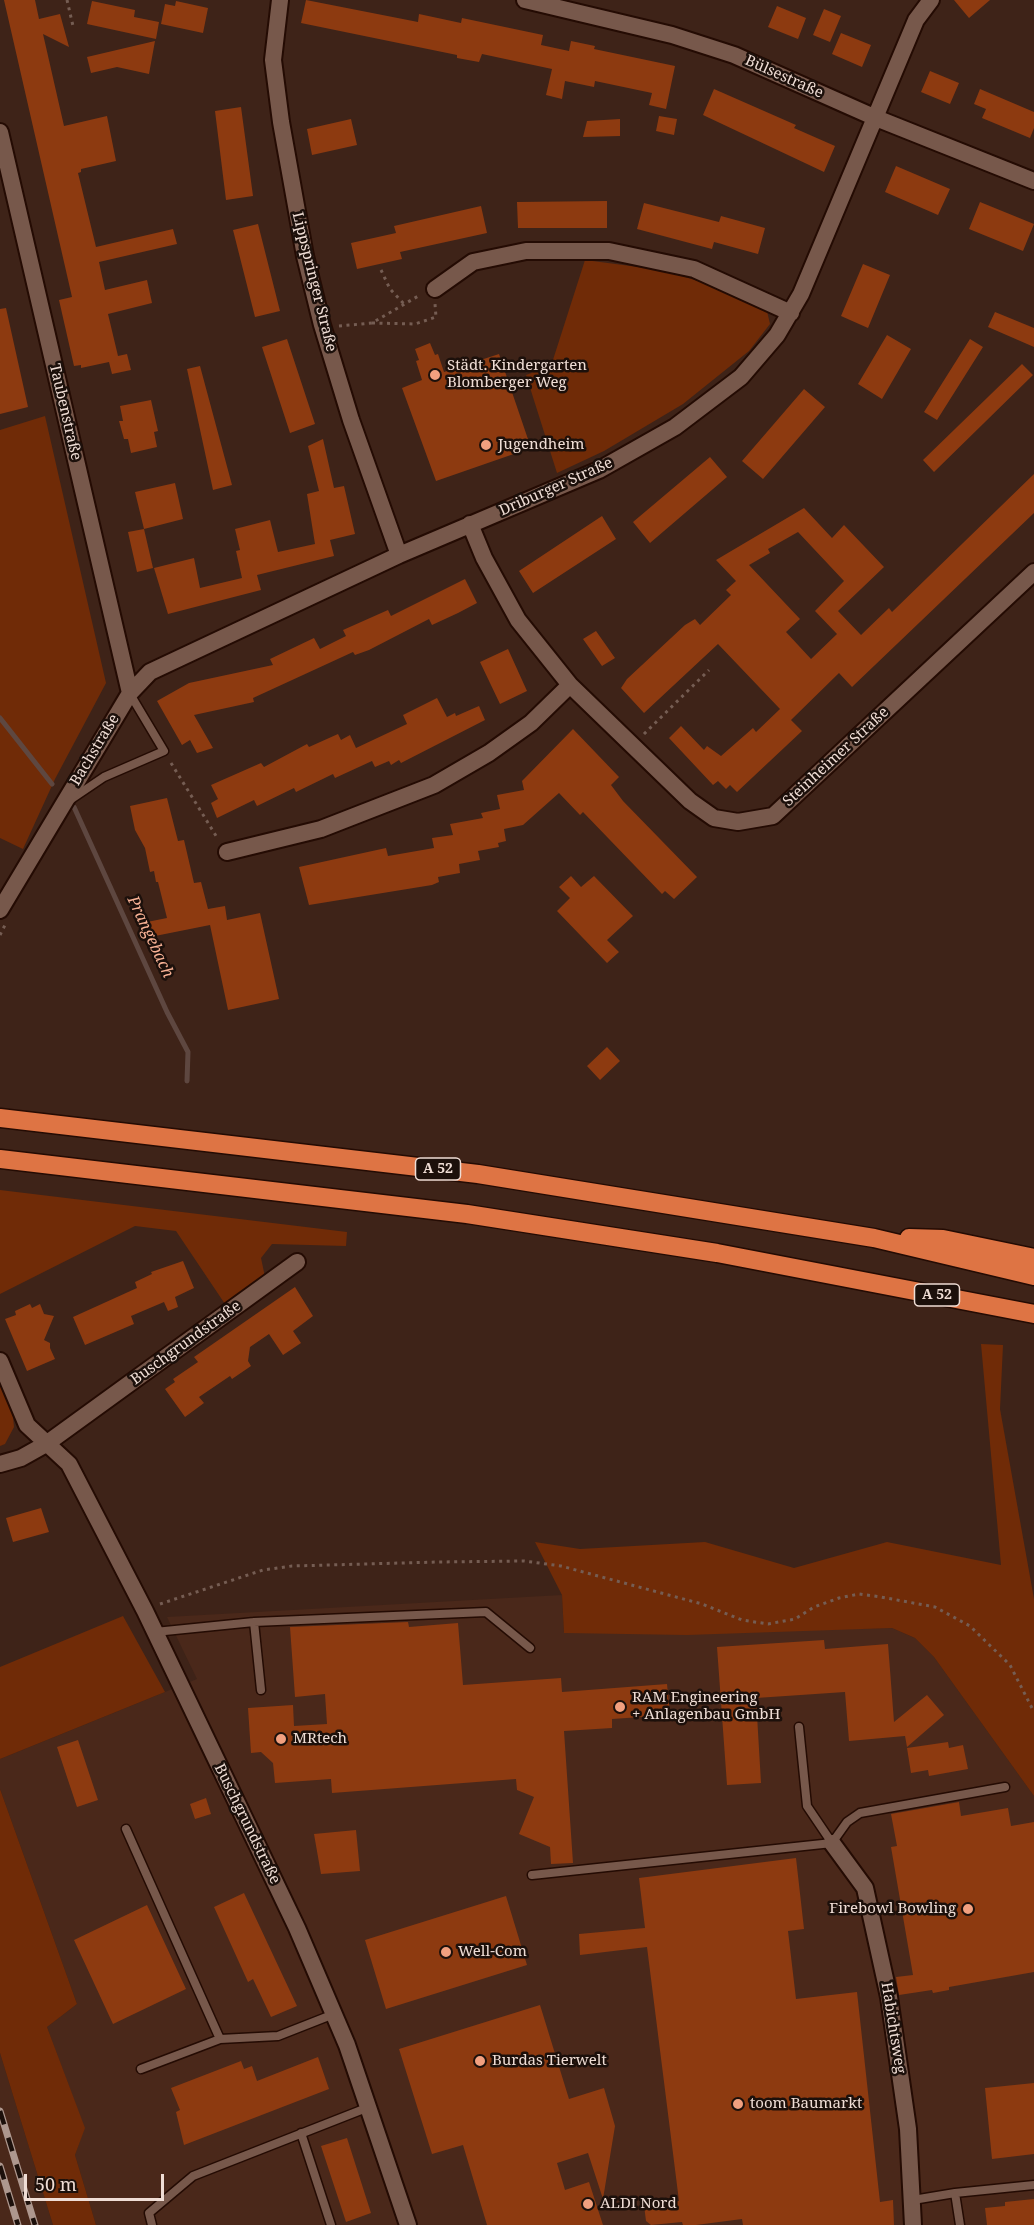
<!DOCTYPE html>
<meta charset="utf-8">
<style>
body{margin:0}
#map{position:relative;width:1034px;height:2225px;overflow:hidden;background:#3e2318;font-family:"Noto Serif",serif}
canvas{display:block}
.scale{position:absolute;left:24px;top:2174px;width:140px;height:27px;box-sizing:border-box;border:3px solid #efddd5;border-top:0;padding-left:8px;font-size:18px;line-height:21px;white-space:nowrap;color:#efddd5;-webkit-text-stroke:4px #1c100b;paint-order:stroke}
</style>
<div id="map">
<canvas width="1034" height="2225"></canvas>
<div class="scale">50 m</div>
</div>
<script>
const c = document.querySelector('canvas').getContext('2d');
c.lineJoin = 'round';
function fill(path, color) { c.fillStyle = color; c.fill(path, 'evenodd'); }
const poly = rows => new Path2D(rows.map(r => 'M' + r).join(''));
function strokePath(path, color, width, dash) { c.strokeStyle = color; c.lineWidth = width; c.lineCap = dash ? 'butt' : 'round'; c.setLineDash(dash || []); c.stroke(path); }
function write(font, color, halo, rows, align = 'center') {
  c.font = font + ' "Noto Serif",serif'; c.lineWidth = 5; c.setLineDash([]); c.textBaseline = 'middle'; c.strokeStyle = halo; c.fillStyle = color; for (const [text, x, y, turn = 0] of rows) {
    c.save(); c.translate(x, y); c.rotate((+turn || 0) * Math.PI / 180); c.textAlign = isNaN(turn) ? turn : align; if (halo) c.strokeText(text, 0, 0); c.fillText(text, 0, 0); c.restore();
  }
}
fill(poly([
 [562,1595,564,1633,892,1628,915,1638,934,1657,1034,1796,1034,2225,96,2225,75,2155,84,2128,47,2027,77,2004,0,1789,0,1759,197,1679,167,1617],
 [0,2053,53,2225,0,2225]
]), '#4a281a');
fill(poly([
 [585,260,661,270,712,285,767,311,770,324,749,351,683,404,604,451,557,473,526,375,551,366],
 [45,416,106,683,55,779,23,849,0,838,0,430],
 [0,1190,347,1232,346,1246,272,1244,261,1258,265,1277,225,1304,176,1231,135,1226,0,1294],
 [981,1344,1003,1345,1000,1409,1034,1599,1034,1796,934,1657,915,1638,892,1628,687,1635,564,1633,562,1595,535,1542,580,1549,705,1542,794,1568,887,1542,1001,1565],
 [0,1375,12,1407,14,1427,5,1444,0,1446],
 [123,1616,165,1692,0,1759,0,1667],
 [0,1789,77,2004,47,2027,85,2128,75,2155,96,2225,53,2225,0,2053]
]), '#702b07');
strokePath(poly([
 [0,718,52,784],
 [74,807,167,1012,188,1052,187,1081]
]), '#5e4740', 5);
fill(poly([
 [4,0,35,0,39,19,60,14,69,47,43,34,64,126,107,116,116,161,81,169,81,172,78,173,96,247,173,229,177,244,99,262,105,290,147,280,152,303,108,314,118,356,127,354,131,370,112,374,109,362,81,368,81,365,74,366,59,300,72,297],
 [306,0,418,22,419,14,461,23,462,18,543,35,541,45,569,51,571,41,595,46,594,49,675,66,666,109,649,105,652,93,595,81,594,87,565,81,562,99,546,95,552,69,482,54,479,62,457,58,457,55,301,23],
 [954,0,990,0,969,18],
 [92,1,135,10,134,17,159,22,156,39,87,24],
 [176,1,208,8,203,33,161,24,165,4,175,6],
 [777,6,806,18,798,39,768,27],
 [824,9,841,16,830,42,813,35],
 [841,33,871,45,862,67,832,54],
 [155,41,149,74,117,67,91,73,87,57],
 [930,71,959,83,950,104,921,92],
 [714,89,796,125,794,128,835,146,824,172,703,115],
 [980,89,1034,112,1034,128,1030,138,982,118,986,109,974,104],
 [241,107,253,196,226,200,215,111],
 [659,116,677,119,674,135,656,131],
 [351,119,357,145,312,155,307,129],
 [620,119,620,136,583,137,587,121],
 [896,166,950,189,938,215,885,192],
 [607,201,607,228,518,228,517,202],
 [980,202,1034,224,1023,251,969,229],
 [644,203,719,222,721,216,765,228,758,254,714,242,712,249,637,229],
 [481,206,487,233,400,252,402,259,357,269,351,243,396,233,394,226],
 [258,224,280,311,255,317,233,230],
 [863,264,890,275,868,328,841,316],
 [6,308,28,407,0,414,0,309],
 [995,312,1034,328,1034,347,988,327],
 [887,335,911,349,882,399,858,384],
 [287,339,315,424,290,433,262,347],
 [970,339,983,347,937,420,924,412],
 [430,343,435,355,438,354,444,372,499,354,531,448,436,481,402,388,422,380,416,361,419,360,415,349],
 [1022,364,1033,375,934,472,923,460],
 [200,366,232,485,213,490,187,369],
 [804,389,825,407,763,479,742,461],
 [151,400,158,431,154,432,157,447,131,453,128,439,124,439,119,421,123,421,120,406],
 [323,439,334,488,344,486,355,534,330,540,334,556,257,575,261,590,168,614,154,568,194,558,200,588,242,578,236,551,240,550,235,529,270,520,278,552,315,544,307,494,319,491,308,446],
 [710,457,727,477,650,543,633,522],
 [1034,474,1034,513,852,687,839,673,791,720,802,731,737,792,730,785,726,789,718,781,713,785,669,738,681,726,704,750,707,746,721,756,753,728,756,732,780,709,718,644,644,713,621,688,627,679,685,625,695,619,700,625,731,595,726,590,736,581,716,560,804,508,832,538,844,525,884,567,838,611,861,635,889,608,892,612],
 [798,532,844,581,815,611,837,634,811,659,786,632,800,619,749,565,770,553,768,549],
 [175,483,183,519,144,529,135,492],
 [602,516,616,539,533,593,519,571],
 [144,529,153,568,137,572,128,532],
 [465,579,477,603,458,613,432,625,429,619,369,650,355,655,353,652,253,698,254,702,194,715,213,748,197,753,190,740,182,745,157,701,189,683,273,665,270,659,314,638,320,649,346,636,343,630,388,610,391,616],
 [596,631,615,658,602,666,583,639],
 [508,649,527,691,500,704,480,662],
 [437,698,447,717,455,713,456,716,479,706,485,720,401,763,399,760,391,765,389,761,375,767,372,761,335,778,333,774,296,792,294,788,257,806,254,800,217,818,211,803,218,799,211,785,261,763,264,767,307,744,309,747,338,734,341,740,350,735,356,748,407,724,403,715],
 [573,729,619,777,611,785,623,801,697,877,674,899,665,891,662,894,583,812,580,815,559,793,523,825,504,829,506,841,498,843,499,847,478,851,480,860,459,864,460,873,438,877,439,882,432,885,309,905,299,867,386,848,388,856,434,848,432,838,453,835,450,824,483,818,481,813,500,809,497,795,524,790,522,781],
 [167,798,178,841,184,840,194,883,201,882,208,909,225,906,227,920,260,913,279,999,228,1010,210,925,150,937,147,922,167,918,158,882,156,882,154,871,150,872,145,848,135,830,130,806],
 [571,876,581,887,594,876,633,916,607,940,619,952,607,963,557,911,570,898,559,887],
 [607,1047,620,1061,600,1080,587,1066],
 [183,1261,194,1288,175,1297,178,1307,168,1311,164,1302,131,1316,134,1324,85,1345,73,1317,137,1288,135,1282,152,1274,151,1272],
 [295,1287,313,1316,293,1331,301,1343,283,1355,269,1334,250,1347,248,1361,251,1366,232,1379,230,1376,199,1397,204,1403,185,1417,165,1389,175,1382,173,1379,198,1362,194,1357],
 [30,1304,32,1308,40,1304,44,1314,54,1316,44,1340,50,1343,50,1348,55,1359,27,1371,5,1319,16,1315,15,1311],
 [41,1508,49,1532,13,1542,6,1518],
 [408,1622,409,1627,458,1623,463,1685,561,1678,562,1692,667,1684,670,1715,612,1719,612,1728,564,1731,573,1863,551,1864,550,1847,519,1834,534,1797,517,1790,516,1779,332,1793,331,1779,275,1783,273,1763,261,1752,251,1753,248,1708,293,1705,294,1726,327,1724,325,1694,295,1697,290,1627],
 [824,1640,825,1649,888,1644,894,1722,927,1695,944,1715,907,1747,905,1736,849,1741,845,1692,756,1698,761,1783,727,1785,717,1647],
 [78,1740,98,1800,77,1807,57,1747],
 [948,1742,949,1748,963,1745,968,1769,929,1776,928,1770,911,1773,907,1748],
 [206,1798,211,1814,195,1819,190,1804],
 [959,1802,961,1816,1008,1808,1011,1826,1034,1822,1034,1972,949,1987,949,1990,933,1993,932,1990,899,1995,896,1977,913,1975,891,1847,897,1846,891,1814],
 [356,1830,360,1871,321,1874,314,1834],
 [796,1858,804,1929,788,1931,796,1999,857,1992,880,2202,893,2200,894,2225,743,2225,742,2219,696,2225,683,2225,682,2222,651,2225,646,2221,644,2205,679,2201,647,1947,580,1955,579,1934,645,1928,639,1878],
 [244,1893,297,2006,271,2017,253,1979,248,1982,214,1907],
 [506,1896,527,1965,386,2009,365,1940],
 [147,1905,186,1989,113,2024,74,1940],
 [540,2005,569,2099,604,2088,615,2126,603,2199,588,2153,557,2163,565,2190,589,2182,603,2225,487,2225,463,2145,432,2154,399,2049],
 [318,2057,329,2089,184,2145,176,2112,180,2110,171,2088,241,2061,244,2069,252,2066,257,2081],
 [1034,2083,1034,2154,992,2159,985,2088],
 [347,2138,371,2213,346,2222,321,2146],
 [1034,2199,1034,2225,987,2225,985,2208,1005,2206,1005,2202]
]), '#8d3a10');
const lane = poly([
 [70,800,104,777,164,751,130,694],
 [254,1622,261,1690],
 [155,1632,254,1622,486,1612,530,1648],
 [799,1727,807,1806,832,1843],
 [126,1829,220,2039,278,2036,334,2014],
 [832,1843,847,1822,860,1813,1005,1787],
 [532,1875,832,1843],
 [141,2069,220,2039],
 [301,2133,331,2225],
 [913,2200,955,2193],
 [152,2225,149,2213,193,2176,369,2107],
 [960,2225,955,2193,1034,2185]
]);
const street = poly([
 [280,0,273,60,281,122,305,256,322,325,351,420,399,555],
 [525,0,672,35,734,55,876,118,1034,181],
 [0,132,130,693],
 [435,289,473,262,526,251,609,251,694,269,791,313],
 [470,524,484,558,518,620,570,685,690,801,714,818,738,822,773,816,1034,572],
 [227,852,321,829,434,785,489,753,531,723,570,685],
 [0,910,130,693,150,672,399,555,599,470,675,427,741,377,777,335,801,294,916,20,931,0],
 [0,1361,27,1425,69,1464,145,1611,297,1928,347,2045,408,2225],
 [0,1464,21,1458,46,1444,297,1262],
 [832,1843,865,1888,889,1997,908,2129,913,2225]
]);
const highway = poly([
 [0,1118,478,1174,874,1238,1034,1276],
 [0,1159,467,1214,717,1253,1034,1314],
 [909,1238,943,1239,1034,1258]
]);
strokePath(lane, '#240b03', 11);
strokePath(street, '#240b03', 20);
strokePath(highway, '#240b03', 21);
strokePath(poly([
 [67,0,73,26],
 [381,270,390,289,405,305],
 [372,323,415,324,436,317,435,304],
 [339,326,372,323,420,295],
 [644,734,709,670],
 [171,763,218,839],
 [0,935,5,925],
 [160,1604,263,1570,292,1566,438,1562,524,1561,561,1566,702,1604,742,1620,768,1624,795,1619,814,1607,839,1598,859,1594,881,1597,935,1607,970,1626,1010,1665,1034,1712]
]), '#755d53', 3, [3, 4.5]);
strokePath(lane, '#77584b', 8);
strokePath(street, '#77584b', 16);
strokePath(highway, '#de7444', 18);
const rail = poly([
 [0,2111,35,2225],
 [0,2166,18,2225]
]);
strokePath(rail, '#ad978e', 7);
strokePath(rail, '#1c100b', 4.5, [14]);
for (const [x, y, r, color] of [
 [435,375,6,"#f2a07f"],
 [486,445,6,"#f2a07f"],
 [620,1707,6,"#f2a07f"],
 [281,1739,6,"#f2a07f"],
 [968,1909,6,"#f2a07f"],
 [446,1952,6,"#f2a07f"],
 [480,2061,6,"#f2a07f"],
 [738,2104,6,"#f2a07f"],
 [588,2204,6,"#f2a07f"]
]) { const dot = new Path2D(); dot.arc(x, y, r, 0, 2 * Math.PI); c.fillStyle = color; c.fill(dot); strokePath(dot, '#1c100b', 2); }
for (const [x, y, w] of [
 [438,1169,45],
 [937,1295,45]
]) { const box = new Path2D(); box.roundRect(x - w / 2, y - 11, w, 22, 4.5); c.fillStyle = '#1c100b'; c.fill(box); strokePath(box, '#efddd5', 1.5); }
write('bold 14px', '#efddd5', null, [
 ["A 52",438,1169],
 ["A 52",937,1295]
]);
write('15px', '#efddd5', '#1c100b', [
 ["Bülsestraße",784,77,24],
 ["Lippspringer Straße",314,282,76],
 ["Taubenstraße",65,412,77],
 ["Driburger Straße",556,487,-24],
 ["Bachstraße",95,750,-59],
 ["Steinheimer Straße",836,757,-43],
 ["Buschgrundstraße",186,1343,-36],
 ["Buschgrundstraße",247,1824,64],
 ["Habichtsweg",893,2028,81]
]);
write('15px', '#efddd5', '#1c100b', [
 ["Städt. Kindergarten",447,366],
 ["Blomberger Weg",447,383],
 ["Jugendheim",498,445],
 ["RAM Engineering",632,1698],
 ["+ Anlagenbau GmbH",632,1715],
 ["MRtech",293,1739],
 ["Firebowl Bowling",956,1909,"right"],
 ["Well-Com",458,1952],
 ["Burdas Tierwelt",492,2061],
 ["toom Baumarkt",750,2104],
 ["ALDI Nord",600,2204]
], 'left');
write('italic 16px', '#f9b295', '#1c100b', [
 ["Prangebach",150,937,65]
]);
</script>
